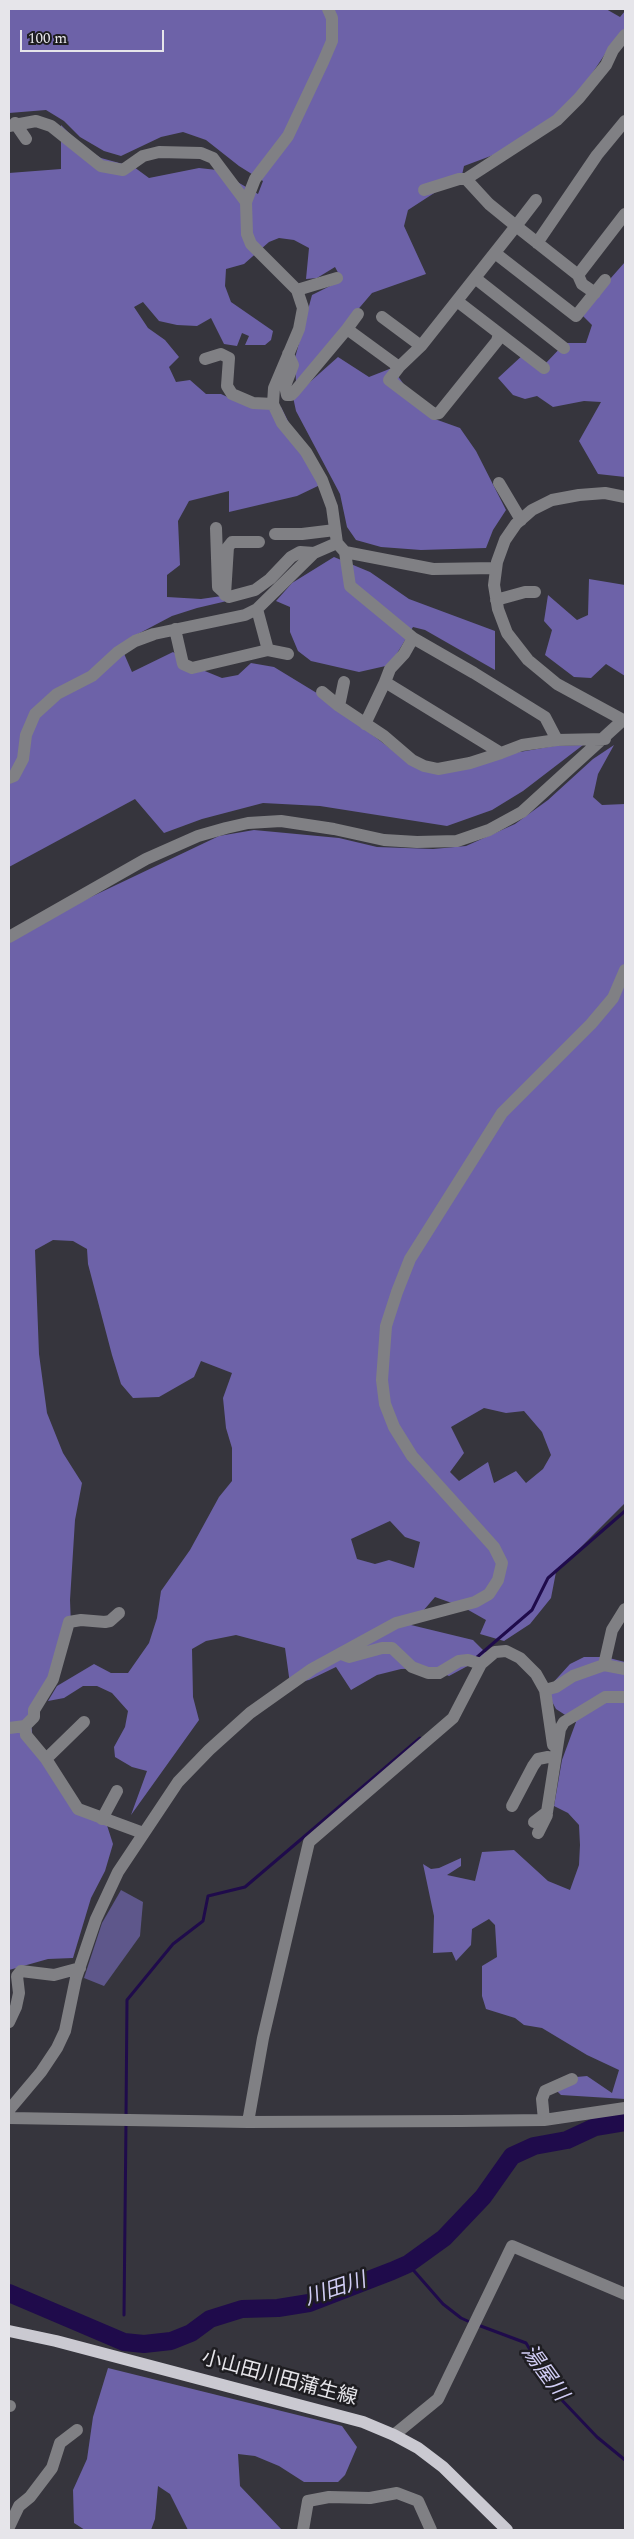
<!DOCTYPE html>
<meta charset="utf-8">
<style>
body{margin:0}
#map{position:relative;width:634px;height:2539px;overflow:hidden;background:#36353d;font-family:Spectral,serif}
canvas{display:block}
.frame{position:absolute;inset:0;border:10px solid #e6e5ea;pointer-events:none}
.scale{position:absolute;left:20px;top:30px;width:144px;height:22px;box-sizing:border-box;border:2px solid #e6e5ea;border-top:0;padding-left:6px;font-size:15px;line-height:18px;white-space:nowrap;color:#e6e5ea;-webkit-text-stroke:4px #1e1d21;paint-order:stroke}
</style>
<div id="map">
<canvas width="634" height="2539"></canvas>
<div class="frame"></div>
<div class="scale">100 m</div>
</div>
<script>
const c = document.querySelector('canvas').getContext('2d');
c.lineJoin = 'round';
function fill(path, color) { c.fillStyle = color; c.fill(path, 'evenodd'); }
const poly = rows => new Path2D(rows.map(r => 'M' + r).join(''));
function strokePath(path, color, width, dash) { c.strokeStyle = color; c.lineWidth = width; c.lineCap = dash ? 'butt' : 'round'; c.setLineDash(dash || []); c.stroke(path); }
function write(font, color, halo, rows, align = 'center') {
  c.font = font + ' Spectral,"Noto Sans JP",serif'; c.lineWidth = 5; c.setLineDash([]); c.textBaseline = 'middle'; c.strokeStyle = halo; c.fillStyle = color; for (const [text, x, y, turn = 0] of rows) {
    c.save(); c.translate(x, y); c.rotate((+turn || 0) * Math.PI / 180); c.textAlign = isNaN(turn) ? turn : align; if (halo) c.strokeText(text, 0, 0); c.fillText(text, 0, 0); c.restore();
  }
}
fill(poly([
 [121,1890,143,1902,140,1936,104,1986,84,1978,102,1923]
]), '#5e578b');
fill(poly([
 [9,9,606,9,620,17,625,11,625,31,611,45,581,90,553,119,496,154,464,166,462,175,408,210,404,226,426,274,372,293,296,382,295,358,312,295,342,280,335,267,317,278,306,279,309,248,294,240,279,238,269,242,244,264,226,269,225,286,231,302,273,331,271,340,265,345,245,345,249,336,242,333,237,346,224,344,211,318,197,326,177,325,159,321,143,302,134,307,148,328,165,340,179,357,169,367,176,382,190,380,206,394,221,394,247,406,281,407,320,485,297,496,229,512,229,491,189,501,178,521,180,565,167,575,167,597,201,599,243,593,227,601,197,608,172,616,136,635,122,649,132,672,173,652,195,667,222,678,238,675,251,663,274,667,320,695,408,762,422,769,554,746,583,745,523,791,492,810,447,826,320,806,263,803,202,819,164,833,135,799,9,867,9,173,61,169,61,125,83,147,101,158,134,167,149,178,199,168,217,170,258,194,263,181,239,166,206,140,183,132,161,137,121,156,104,151,80,137,64,121,46,110,9,113],
 [625,262,625,477,598,474,579,441,601,402,584,401,553,407,537,396,525,399,513,395,498,378,525,353,545,364,565,343,586,343,592,325,580,313],
 [338,357,369,377,392,368,418,404,432,418,460,428,476,451,506,510,493,530,486,548,421,550,381,547,356,540,347,527,340,494,296,411,293,397],
 [334,557,370,572,409,599,495,631,495,670,425,630,413,627,390,665,359,672,311,661,298,651,290,632,290,607,276,601,292,583],
 [589,579,625,585,625,676,606,664,591,678,574,677,545,655,552,630,544,621,548,595,577,620,588,615],
 [614,745,598,774,593,797,602,805,625,804,625,1503,556,1572,551,1598,530,1624,504,1641,480,1634,486,1620,463,1607,435,1597,411,1625,473,1640,488,1655,449,1676,430,1668,401,1669,377,1675,351,1690,336,1667,309,1680,290,1684,285,1648,236,1635,206,1641,192,1649,193,1697,199,1720,131,1815,147,1771,132,1767,115,1757,114,1747,125,1727,128,1711,112,1693,97,1686,83,1686,64,1698,48,1701,57,1686,94,1664,111,1673,128,1673,149,1643,157,1618,161,1591,190,1550,219,1497,232,1481,232,1448,226,1428,223,1398,232,1373,201,1361,194,1377,159,1397,133,1398,121,1384,112,1355,88,1264,87,1249,73,1241,53,1240,35,1250,39,1354,47,1413,63,1453,82,1483,75,1520,70,1600,71,1626,31,1720,33,1743,67,1800,104,1816,113,1844,105,1871,91,1898,73,1958,48,1959,9,1970,9,942,74,905,219,836,254,830,339,838,377,847,433,849,466,846,515,824,548,800,593,759],
 [484,1408,506,1413,524,1411,542,1432,551,1455,543,1469,526,1483,516,1471,494,1483,488,1462,459,1481,450,1472,464,1453,451,1427],
 [390,1521,405,1537,420,1542,414,1568,389,1560,375,1564,357,1559,351,1539],
 [584,1657,605,1657,625,1662,625,2099,561,2095,551,2085,566,2078,587,2076,612,2093,619,2070,587,2055,542,2028,524,2025,515,2018,486,2009,482,1996,482,1966,497,1957,495,1925,489,1919,472,1929,471,1945,456,1961,452,1952,433,1953,434,1916,423,1864,431,1869,439,1868,461,1858,461,1866,447,1875,475,1881,482,1852,514,1850,548,1881,570,1890,579,1865,580,1845,579,1825,568,1813,554,1806,562,1760,576,1722,556,1709,548,1694,550,1686,570,1664],
 [108,2368,342,2426,357,2447,345,2475,338,2482,304,2482,279,2466,255,2456,238,2454,240,2486,282,2530,188,2530,170,2494,158,2486,155,2519,151,2530,85,2530,74,2523,73,2490,87,2459,93,2417]
]), '#6d62a8');
strokePath(poly([
 [476,1658,532,1610,548,1578,625,1511],
 [126,2116,127,2000,173,1944,203,1921,208,1896,245,1887,420,1738],
 [408,2264,443,2304,461,2318,472,2323],
 [124,2315,126,2122],
 [478,2325,526,2343,558,2396,597,2437,625,2460]
]), '#1f0b4b', 3);
strokePath(poly([
 [9,2293,124,2342,144,2344,171,2341,191,2333,210,2319,242,2309,278,2308,309,2303,392,2271,408,2264,444,2238,483,2197,512,2156,534,2146,567,2140,595,2127,625,2122]
]), '#1f0b4b', 18);
strokePath(poly([
 [328,9,332,18,332,41,323,62,288,136,255,179,246,202,247,234,251,244,297,290,303,308,299,329,274,388,273,404,282,423,306,452,322,480,332,507,337,543,345,552,433,569,496,568],
 [15,123,26,139],
 [9,126,36,121,51,126,101,166,123,170,143,156,159,152,201,153,213,158,246,202],
 [424,190,459,179,466,179],
 [536,200,516,226,489,204,466,179,557,120,579,98,606,65,613,50,625,35],
 [537,243,597,155,625,121],
 [495,253,576,316,605,280],
 [578,275,582,284,595,293],
 [475,278,564,348],
 [297,290,337,278],
 [457,301,544,368],
 [382,317,421,346],
 [347,329,358,314],
 [288,354,293,365,285,386,287,395,291,395,295,391,347,329,399,367,421,346,516,226,578,275,625,214],
 [205,359,221,354,229,358,227,386,232,394,253,403,273,404],
 [399,367,389,380,434,414,439,413,497,341,499,334],
 [499,483,521,520],
 [625,497,605,493,579,495,552,500,532,510,516,524,505,540,497,562,494,585,498,609,507,633,528,660,557,684,625,721],
 [216,528,218,587,229,597,255,590,270,579,291,557,300,552,314,553],
 [275,534,302,534,335,530],
 [345,552,350,586,413,638],
 [225,595,228,547,232,542,259,542],
 [496,600,525,592,535,592],
 [257,609,268,650],
 [175,629,183,664,192,668,268,650,288,654],
 [322,692,339,706,384,736,412,760,424,766,438,769,470,763,501,753],
 [339,706,344,682],
 [365,724,385,682],
 [557,740,545,717,474,673,413,638,404,654,390,669,385,682,501,753,522,745,557,740,605,739],
 [9,778,14,776,23,759,26,735,35,714,57,694,92,676,118,652,135,641,154,634,245,615,257,609,314,553,337,543],
 [9,937,146,859,198,836,226,828,248,823,281,821,334,829,384,840,417,842,457,841,489,830,522,812,623,720],
 [341,1654,349,1657,382,1648,392,1648,412,1667,428,1673,439,1673,459,1661,468,1660,481,1664],
 [604,1665,612,1630,625,1609],
 [545,1690,556,1687,573,1676,604,1665,625,1669],
 [25,1726,34,1717,34,1710,53,1679,69,1622,81,1620,105,1622,110,1621,119,1613],
 [9,1728,25,1726,26,1735,46,1759,78,1809,143,1833],
 [46,1759,84,1722],
 [512,1806,533,1766,538,1759,548,1757],
 [102,1819,117,1791],
 [534,1822,547,1812,557,1748],
 [538,1833,547,1815],
 [9,2022,16,2007,19,1993,17,1976,21,1971,54,1975,80,1968],
 [9,2110,41,2072,57,2048,65,2031,76,1978,96,1919,118,1872,178,1782,209,1750,250,1713,312,1669,396,1623,475,1602,489,1594,498,1580,502,1563,494,1547,412,1456,394,1427,385,1404,382,1380,386,1326,397,1292,410,1259,502,1113,591,1024,613,998,625,970],
 [9,2118,248,2122,461,2121,544,2120,625,2108],
 [544,2120,542,2099,545,2091,572,2079],
 [248,2122,263,2038,309,1842,453,1718,481,1664,495,1652,506,1651,520,1658,536,1674,545,1690,553,1745,557,1748,560,1729,564,1722,605,1697,625,1697],
 [9,2406,10,2406],
 [394,2435,438,2399,512,2246,625,2294],
 [9,2527,19,2506,30,2497,52,2468,60,2443,77,2430],
 [303,2530,308,2501,329,2497,370,2498,397,2493,418,2501,431,2530]
]), '#808084', 12);
strokePath(poly([
 [9,2331,56,2341,363,2422,394,2435,418,2448,443,2467,507,2530]
]), '#cac9d1', 12);
write('20px', '#e6e5ea', '#1e1d21', [
 ["小山田川田蒲生線",279,2380,15]
]);
write('italic 21px', '#d1cdf5', '#1e1d21', [
 ["川田川",336,2291,-18],
 ["湯屋川",543,2374,54]
]);
</script>
